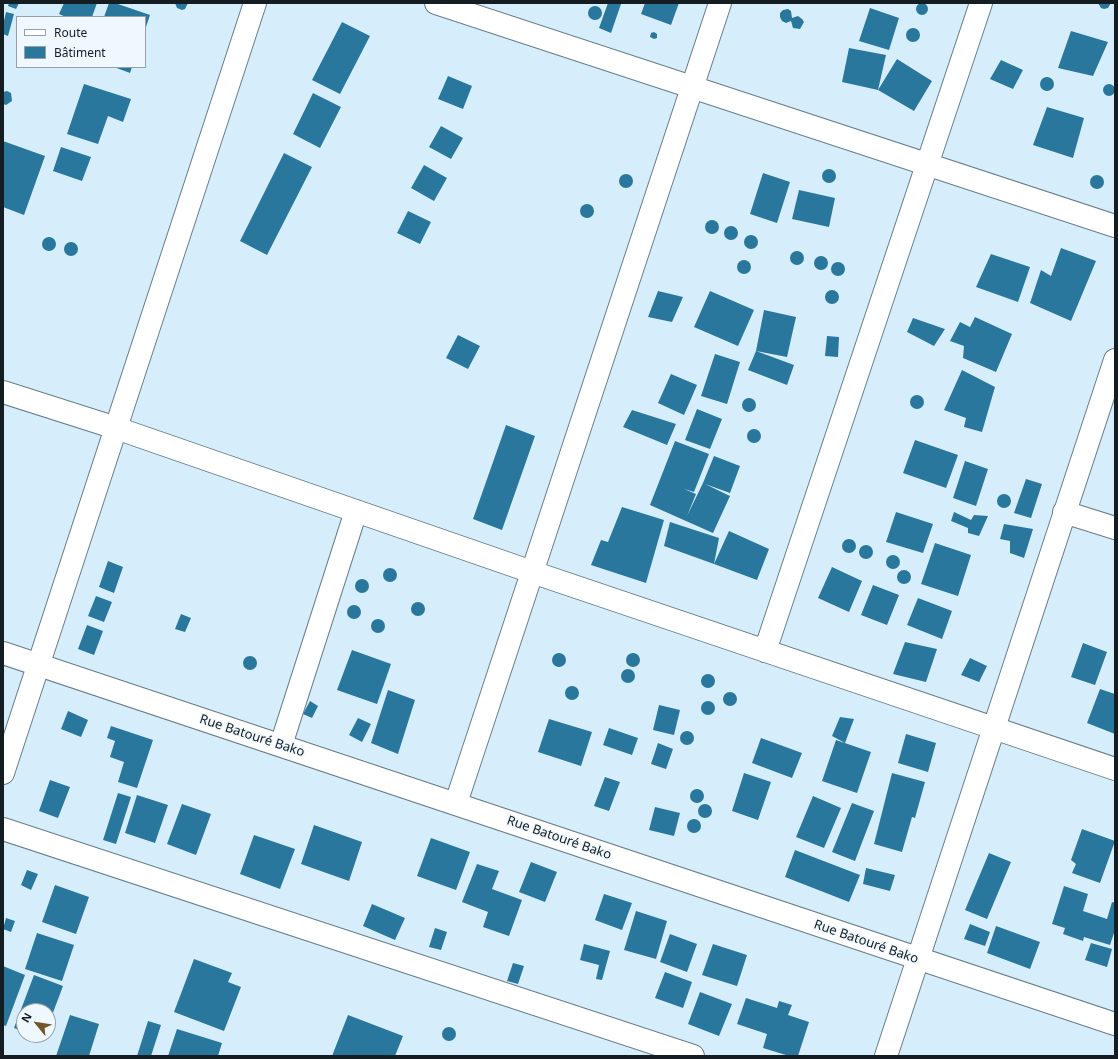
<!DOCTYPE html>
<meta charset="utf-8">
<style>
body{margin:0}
#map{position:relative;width:1118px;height:1059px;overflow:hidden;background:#d6eefc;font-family:"Noto Sans",sans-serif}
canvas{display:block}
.frame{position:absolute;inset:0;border:4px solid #141d22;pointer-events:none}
.legend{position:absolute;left:16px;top:16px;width:130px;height:52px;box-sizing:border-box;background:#eff8fe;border:1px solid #97a0a6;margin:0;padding:5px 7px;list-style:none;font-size:12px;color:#141d22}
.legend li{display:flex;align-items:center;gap:8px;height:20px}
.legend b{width:20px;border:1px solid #97a0a6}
.north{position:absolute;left:16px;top:1003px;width:40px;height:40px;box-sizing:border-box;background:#eff8fe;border:1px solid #97a0a6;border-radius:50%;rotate:300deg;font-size:11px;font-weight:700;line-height:16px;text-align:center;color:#141d22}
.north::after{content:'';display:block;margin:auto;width:14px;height:18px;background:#705829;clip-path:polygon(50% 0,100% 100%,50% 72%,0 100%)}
</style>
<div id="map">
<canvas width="1118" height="1059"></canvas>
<div class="frame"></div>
<ul class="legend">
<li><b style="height:5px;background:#fff"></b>Route</li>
<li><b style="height:11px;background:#2a779e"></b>Bâtiment</li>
</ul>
<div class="north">N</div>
</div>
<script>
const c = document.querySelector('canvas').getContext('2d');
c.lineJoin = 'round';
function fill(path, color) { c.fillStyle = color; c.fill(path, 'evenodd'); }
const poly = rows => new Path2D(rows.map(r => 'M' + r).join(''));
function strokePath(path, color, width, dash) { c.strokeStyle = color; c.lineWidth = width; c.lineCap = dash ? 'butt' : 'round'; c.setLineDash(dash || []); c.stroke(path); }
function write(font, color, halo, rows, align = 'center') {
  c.font = font + ' "Noto Sans",sans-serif'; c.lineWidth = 3; c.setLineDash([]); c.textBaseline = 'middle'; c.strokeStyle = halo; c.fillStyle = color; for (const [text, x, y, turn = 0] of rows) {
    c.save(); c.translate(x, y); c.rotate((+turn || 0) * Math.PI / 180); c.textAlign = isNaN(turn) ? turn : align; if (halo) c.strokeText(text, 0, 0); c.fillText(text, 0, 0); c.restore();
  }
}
fill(poly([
 '916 9a6 6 0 1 1 12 0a6 6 0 1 1-12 0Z',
 [9,3,19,3,16,9,8,6],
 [64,3,97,3,92,17,66,17,59,14],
 [109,3,115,3,150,15,145,30,145,17,104,17],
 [175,3,188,3,185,9,182,10,177,8],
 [608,3,621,4,611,33,599,28],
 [645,3,679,3,671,25,641,14],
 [1098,3,1111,3,1108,8,1104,9,1101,8],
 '588 13a7 7 0 1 1 14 0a7 7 0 1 1-14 0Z',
 [870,8,899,18,889,50,859,41],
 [788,9,791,11,792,18,798,16,802,19,804,22,800,29,793,28,791,21,786,23,782,21,780,17,780,13,783,10],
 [6,12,14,14,8,36,3,34,3,25],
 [342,22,370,36,340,94,312,80],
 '906 35a7 7 0 1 1 14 0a7 7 0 1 1-14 0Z',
 [1071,31,1108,42,1093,76,1058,68],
 [654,32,657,34,657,38,654,39,650,37,651,33],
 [849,48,886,55,878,90,897,59,932,81,914,111,878,90,842,82],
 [1001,60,1023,70,1013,89,990,79],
 [114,67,132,67,130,73],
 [448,76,472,86,463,109,438,99],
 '1040 84a7 7 0 1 1 14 0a7 7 0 1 1-14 0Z',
 '1103 90a6 6 0 1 1 12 0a6 6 0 1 1-12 0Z',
 [84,84,131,99,123,122,108,116,98,144,67,134],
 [7,91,11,93,12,101,6,105,3,104,3,92],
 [313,93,341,107,320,148,293,134],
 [1047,107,1084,118,1073,158,1033,145],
 [441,126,463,138,451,159,429,147],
 [3,141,45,156,24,215,3,207],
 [61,147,91,157,82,181,53,171],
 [284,153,312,167,267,255,240,241],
 [424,165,447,178,434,201,411,188],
 '822 176a7 7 0 1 1 14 0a7 7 0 1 1-14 0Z',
 [763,173,790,182,777,223,750,214],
 '619 181a7 7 0 1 1 14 0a7 7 0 1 1-14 0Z',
 '1090 182a7 7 0 1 1 14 0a7 7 0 1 1-14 0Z',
 [799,190,835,198,829,227,792,219],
 '580 211a7 7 0 1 1 14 0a7 7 0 1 1-14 0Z',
 [408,211,431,222,420,244,397,233],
 '705 227a7 7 0 1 1 14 0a7 7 0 1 1-14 0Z',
 '724 233a7 7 0 1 1 14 0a7 7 0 1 1-14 0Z',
 '744 242a7 7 0 1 1 14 0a7 7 0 1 1-14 0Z',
 '42 244a7 7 0 1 1 14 0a7 7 0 1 1-14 0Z',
 '64 249a7 7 0 1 1 14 0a7 7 0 1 1-14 0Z',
 [1061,248,1096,261,1071,321,1030,303,1041,270,1051,276],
 '790 258a7 7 0 1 1 14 0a7 7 0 1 1-14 0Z',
 [991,254,1030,267,1018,302,976,287],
 '814 263a7 7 0 1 1 14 0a7 7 0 1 1-14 0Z',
 '737 267a7 7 0 1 1 14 0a7 7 0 1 1-14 0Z',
 '831 269a7 7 0 1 1 14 0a7 7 0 1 1-14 0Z',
 '825 297a7 7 0 1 1 14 0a7 7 0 1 1-14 0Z',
 [658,291,683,297,672,322,648,317],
 [710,291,754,310,738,346,694,327],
 [764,310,796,317,787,357,756,351],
 [975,317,1012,334,996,372,963,358,964,346,950,341,960,322,970,327],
 [913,318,945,329,934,346,907,332],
 [458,335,480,346,468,369,446,358],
 [827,336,839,337,838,357,825,356],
 [756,351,794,365,787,385,748,370],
 [715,354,740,362,727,404,701,396],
 [962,370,995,387,982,432,964,427,966,418,944,410],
 [671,374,697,385,684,415,658,403],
 '910 402a7 7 0 1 1 14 0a7 7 0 1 1-14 0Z',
 '742 405a7 7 0 1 1 14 0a7 7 0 1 1-14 0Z',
 [697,409,722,419,710,449,685,440],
 [632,410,676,424,667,445,623,427],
 [506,425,535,436,502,530,473,519],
 '747 436a7 7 0 1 1 14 0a7 7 0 1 1-14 0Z',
 [915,440,958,455,946,488,903,473],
 [675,441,709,454,694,492,684,489,696,494,687,516,703,483,714,456,740,466,730,493,705,484,730,496,713,533,650,505],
 [965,461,988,469,976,506,953,498],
 [1026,479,1042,484,1031,518,1014,513],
 '997 501a7 7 0 1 1 14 0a7 7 0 1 1-14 0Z',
 [622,507,664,520,646,583,591,565,601,540,608,542],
 [896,512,933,524,923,553,886,542],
 [954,512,971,520,974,515,988,516,979,536,968,533,968,528,951,521],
 [670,522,719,538,714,564,664,546],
 [1004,524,1033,529,1024,558,1010,553,1010,541,1000,539],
 [729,531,769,549,757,580,714,564],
 '842 546a7 7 0 1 1 14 0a7 7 0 1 1-14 0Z',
 [935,543,971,555,958,596,921,584],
 '859 552a7 7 0 1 1 14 0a7 7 0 1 1-14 0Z',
 '886 562a7 7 0 1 1 14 0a7 7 0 1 1-14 0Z',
 [108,561,123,567,114,593,99,587],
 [832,567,862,581,849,612,818,598],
 '383 575a7 7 0 1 1 14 0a7 7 0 1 1-14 0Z',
 '897 577a7 7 0 1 1 14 0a7 7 0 1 1-14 0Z',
 '355 586a7 7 0 1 1 14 0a7 7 0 1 1-14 0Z',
 [873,585,899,595,887,625,861,615],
 [96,596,112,602,104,622,88,616],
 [918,598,952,611,942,639,907,625],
 '411 609a7 7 0 1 1 14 0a7 7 0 1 1-14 0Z',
 '347 612a7 7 0 1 1 14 0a7 7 0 1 1-14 0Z',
 [181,614,191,618,185,632,175,629],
 '371 626a7 7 0 1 1 14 0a7 7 0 1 1-14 0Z',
 [87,625,103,631,94,655,78,649],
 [905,642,937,649,926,682,893,674],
 [1083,643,1107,652,1095,685,1071,677],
 [352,650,391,664,377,704,337,690],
 '626 660a7 7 0 1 1 14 0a7 7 0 1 1-14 0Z',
 '552 660a7 7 0 1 1 14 0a7 7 0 1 1-14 0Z',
 '243 663a7 7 0 1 1 14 0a7 7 0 1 1-14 0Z',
 [970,658,987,666,979,682,961,675],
 '621 676a7 7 0 1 1 14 0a7 7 0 1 1-14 0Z',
 '701 681a7 7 0 1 1 14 0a7 7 0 1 1-14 0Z',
 '565 693a7 7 0 1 1 14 0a7 7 0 1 1-14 0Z',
 [1100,689,1115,694,1115,734,1087,723],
 [388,690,415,700,398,754,371,743],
 '723 699a7 7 0 1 1 14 0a7 7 0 1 1-14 0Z',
 [310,701,318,706,312,718,303,714],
 '701 708a7 7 0 1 1 14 0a7 7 0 1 1-14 0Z',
 [659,705,680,710,674,735,653,730],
 [68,711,88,720,81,737,61,729],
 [840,717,854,719,845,743,832,736],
 [358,718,371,724,362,742,349,735],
 [549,719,592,732,581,766,538,752],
 [111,726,153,740,137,788,118,782,124,762,110,757,115,741,107,738],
 [609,728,638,738,632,755,603,745],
 '680 738a7 7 0 1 1 14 0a7 7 0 1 1-14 0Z',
 [906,734,936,743,928,772,898,763],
 [761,738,802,753,792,778,752,763],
 [836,740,871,752,857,793,822,781],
 [658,743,673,749,666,769,651,764],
 [744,773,771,782,758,820,732,811],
 [892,773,925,782,915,818,912,817,902,852,874,844],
 [605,777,620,782,609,811,594,806],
 [50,780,70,787,58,818,39,811],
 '690 796a7 7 0 1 1 14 0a7 7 0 1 1-14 0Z',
 [118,793,131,797,116,844,103,840],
 [137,795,168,805,155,843,125,833],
 [813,796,841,808,824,848,796,837],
 [852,803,874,811,855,861,832,852],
 [182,804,211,814,196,855,167,844],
 '698 811a7 7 0 1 1 14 0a7 7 0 1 1-14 0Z',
 [655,807,680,813,674,836,649,830],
 '687 826a7 7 0 1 1 14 0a7 7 0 1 1-14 0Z',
 [314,825,362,842,349,881,301,864],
 [1082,829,1115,841,1100,883,1072,873,1076,864,1071,860],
 [254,835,295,849,280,889,240,874],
 [431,838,470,852,456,890,417,876],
 [795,850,860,875,849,902,785,877],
 [989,853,1011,862,987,919,965,910],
 [531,862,557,872,545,902,519,892],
 [477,864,499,871,492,889,522,900,509,936,483,927,488,912,462,902],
 [866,868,895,875,890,891,863,884],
 [27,870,38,874,31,890,21,885],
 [55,885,89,897,76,934,42,922],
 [1064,886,1088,894,1083,911,1107,919,1112,902,1115,903,1115,930,1110,945,1084,937,1083,941,1063,934,1065,928,1052,924],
 [604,894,632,903,622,930,595,920],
 [372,904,405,918,395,940,363,926],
 [636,911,667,921,656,959,624,950],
 [6,918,15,921,11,932,3,929],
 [970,924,990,932,985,946,964,939],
 [996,926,1040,942,1030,969,987,953],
 [435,928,447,932,441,950,429,947],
 [37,933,74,945,62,981,25,969],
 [670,934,697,944,687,972,660,962],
 [1091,943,1112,949,1107,967,1085,960],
 [584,944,610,951,602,980,596,979,599,965,580,960],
 [713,944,747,955,737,986,702,975],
 [194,959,232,973,228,982,241,987,224,1031,174,1012],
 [513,963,524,966,518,984,507,981],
 [3,966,25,975,6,1026,3,1025],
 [665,972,692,982,683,1008,655,998],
 [34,975,63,986,48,1026,48,1011,24,1011,24,1032,14,1028],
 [700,992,732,1004,719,1036,688,1024],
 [746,998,777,1008,779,1001,792,1005,788,1015,809,1022,798,1056,789,1056,763,1048,767,1034,737,1024],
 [70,1015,99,1024,89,1056,56,1056],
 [348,1015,403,1036,395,1056,332,1056],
 [148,1021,161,1025,151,1056,137,1056],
 '442 1034a7 7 0 1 1 14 0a7 7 0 1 1-14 0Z',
 [177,1029,222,1043,218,1056,168,1056]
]), '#2a779e');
const minor = poly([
 [436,3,1115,226],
 [3,392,116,428,532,572,1115,769],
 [1064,512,1115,528],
 [765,651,981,3],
 [281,745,356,511],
 [456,803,720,3],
 [3,829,693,1056],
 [886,1056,1115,360]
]);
const tertiary = poly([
 [3,773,255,3]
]);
const secondary = poly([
 [3,653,1115,1024]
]);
strokePath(minor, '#697e8b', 24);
strokePath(tertiary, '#697e8b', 24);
strokePath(secondary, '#697e8b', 24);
strokePath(minor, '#fff', 22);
strokePath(tertiary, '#fff', 22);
strokePath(secondary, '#fff', 22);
write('13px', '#141d22', '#eff8fe', [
 ["Rue Batouré Bako",252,736,18],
 ["Rue Batouré Bako",559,838,19],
 ["Rue Batouré Bako",866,942,19]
]);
</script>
